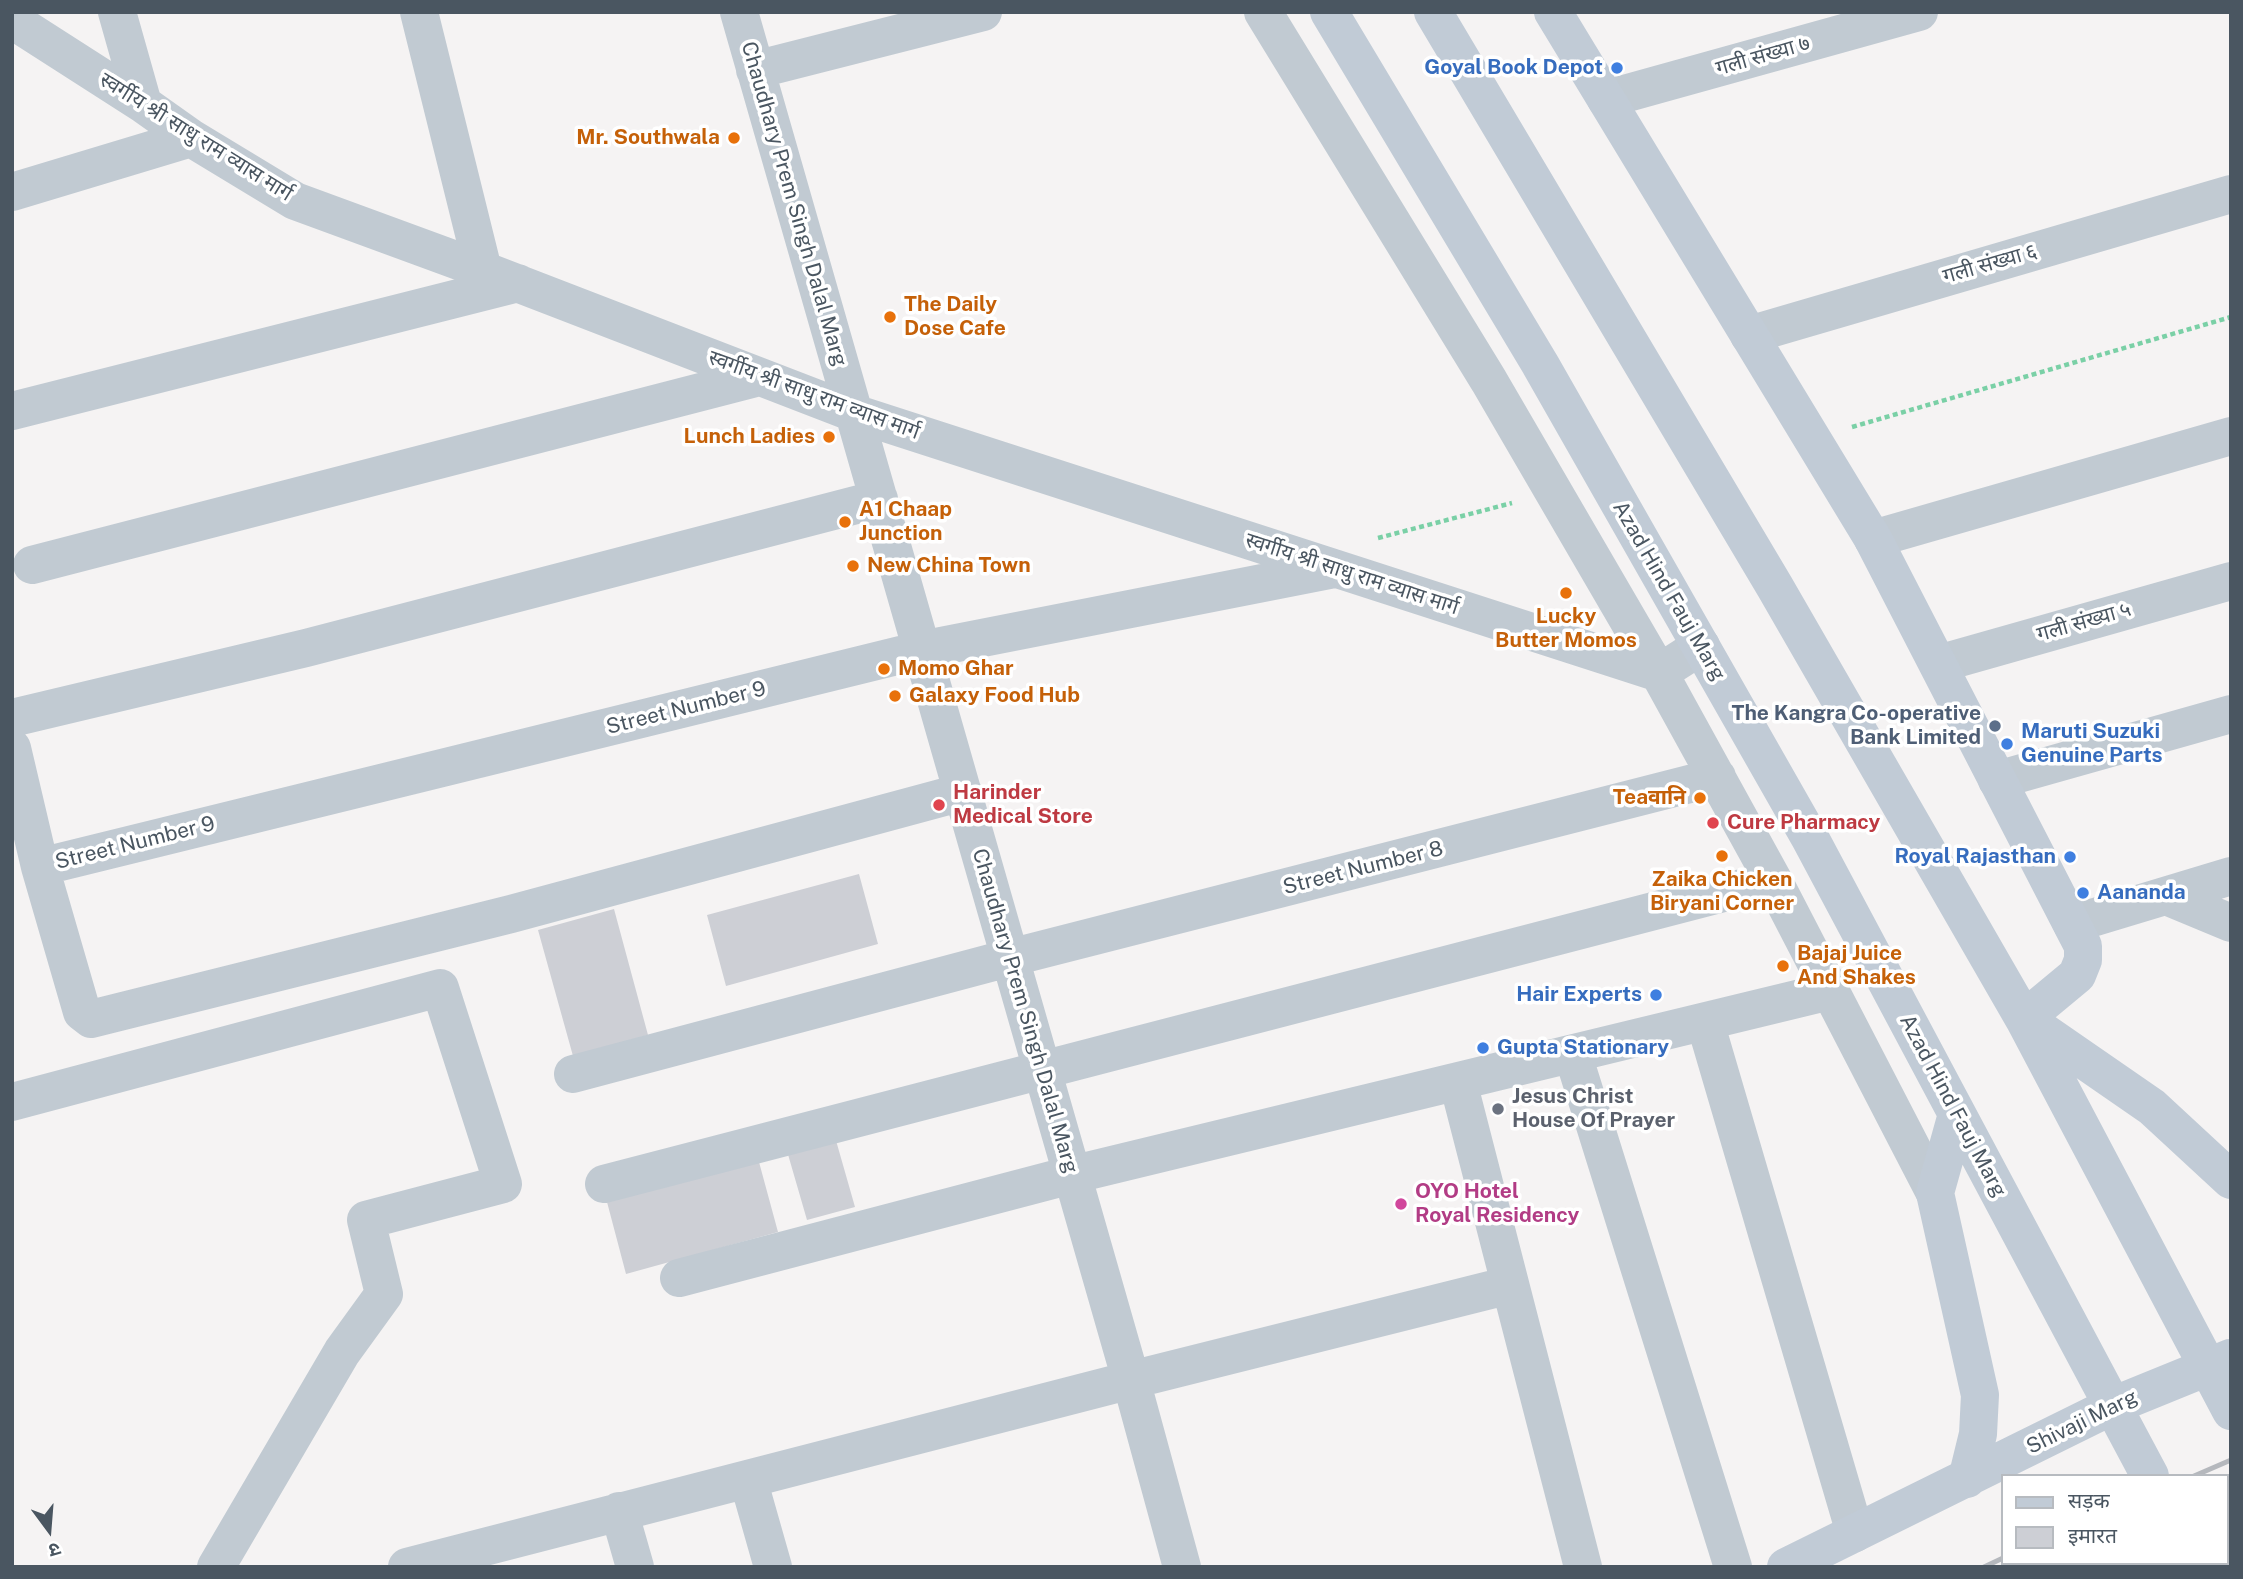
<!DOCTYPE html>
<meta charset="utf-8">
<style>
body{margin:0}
#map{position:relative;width:2243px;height:1579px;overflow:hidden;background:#f5f3f3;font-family:"Public Sans","Noto Sans Devanagari",sans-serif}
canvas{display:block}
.frame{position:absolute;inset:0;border:14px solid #4a5661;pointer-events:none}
.legend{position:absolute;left:2001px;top:1474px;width:228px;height:91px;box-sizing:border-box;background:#fff;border:2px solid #b7bbc0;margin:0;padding:9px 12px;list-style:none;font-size:21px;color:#4a5661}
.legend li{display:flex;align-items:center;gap:14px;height:35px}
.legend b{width:35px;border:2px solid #b7bbc0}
.north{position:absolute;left:14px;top:1495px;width:70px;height:70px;-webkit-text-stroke:5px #fff;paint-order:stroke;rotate:164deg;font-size:19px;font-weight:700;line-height:28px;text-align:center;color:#4a5661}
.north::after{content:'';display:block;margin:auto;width:24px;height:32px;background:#4a5661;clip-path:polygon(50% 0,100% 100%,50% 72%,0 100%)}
</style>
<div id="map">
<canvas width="2243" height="1579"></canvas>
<div class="frame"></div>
<ul class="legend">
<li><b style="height:9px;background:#c1cbd6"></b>सड़क</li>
<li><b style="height:19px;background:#cdcfd5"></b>इमारत</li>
</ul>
<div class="north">उ</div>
</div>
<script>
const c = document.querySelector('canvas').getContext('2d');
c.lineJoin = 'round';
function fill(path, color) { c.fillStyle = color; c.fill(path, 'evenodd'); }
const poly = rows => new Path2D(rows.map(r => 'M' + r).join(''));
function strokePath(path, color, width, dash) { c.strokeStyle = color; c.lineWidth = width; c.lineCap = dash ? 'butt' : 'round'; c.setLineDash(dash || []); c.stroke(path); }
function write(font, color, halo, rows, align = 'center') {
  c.font = font + ' "Public Sans","Noto Sans Devanagari",sans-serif'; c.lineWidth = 7; c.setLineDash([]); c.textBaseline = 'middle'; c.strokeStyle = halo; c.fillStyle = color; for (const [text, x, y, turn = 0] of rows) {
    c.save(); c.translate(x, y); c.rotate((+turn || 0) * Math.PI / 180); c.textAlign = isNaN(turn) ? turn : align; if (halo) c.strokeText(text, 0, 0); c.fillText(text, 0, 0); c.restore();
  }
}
fill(poly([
 [859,874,878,944,726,986,707,915],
 [614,909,648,1035,573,1056,538,930],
 [835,1137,855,1207,807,1220,787,1151],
 [759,1162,778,1232,626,1274,607,1202]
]), '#cdcfd5');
strokePath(poly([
 [1852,427,2231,317],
 [1378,538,1512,503]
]), '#7ad0a6', 4.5, [5, 3.5]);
strokePath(poly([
 [117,12,143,104],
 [419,12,483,270],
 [739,12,1131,1380,1182,1567],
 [1263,12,1489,381,1659,673,1773,880,1935,1193],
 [12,20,143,104,191,138,295,201,483,270,854,413,1659,673,1701,646],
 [755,70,983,12],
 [1606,99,1919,12],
 [12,192,191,138],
 [1749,335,2231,194],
 [12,411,518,283],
 [1873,539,2231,436],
 [32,565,759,377],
 [1938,664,2231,581],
 [12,718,306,648,879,499],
 [12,748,40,867,82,1012,91,1019,511,914,963,792],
 [1997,780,2231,714],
 [40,867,921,650,1334,569],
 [2166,896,2231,923],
 [2072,924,2231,876],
 [1705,1022,1855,1533],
 [1573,1055,1733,1567],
 [573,1074,1009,958,1717,777],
 [1458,1082,1583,1567],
 [12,1102,440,988,503,1184,366,1220,384,1294,342,1352,216,1567],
 [604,1184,1773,880],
 [679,1278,1071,1175,1830,991],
 [748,1479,773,1567],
 [619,1511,635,1567],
 [407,1567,1131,1380,1510,1285]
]), '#c1cad2', 38);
strokePath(poly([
 [1329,12,1540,364,1810,838,2150,1476],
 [1433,12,1775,587,2024,1019,2231,1411],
 [1553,12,1873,539,2083,946,2083,960,2077,975,2024,1019],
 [2029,1022,2152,1107,2231,1180],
 [1957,1114,1935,1193,1980,1395,1978,1434,1967,1479],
 [2227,1509,2231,1507],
 [1786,1567,2112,1406,2230,1358],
 [2100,1567,2107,1563]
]), '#c1cbd6', 38);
strokePath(poly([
 [2194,1476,2231,1460],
 [2227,1493,2231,1492],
 [1984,1567,2003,1558],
 [2057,1567,2065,1563]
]), '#b5b8bd', 5);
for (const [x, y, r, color] of [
 [1617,68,7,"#3f7fe0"],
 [734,138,7,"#e8710a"],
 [890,317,7,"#e8710a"],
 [829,437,7,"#e8710a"],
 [845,522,7,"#e8710a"],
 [853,566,7,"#e8710a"],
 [1566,593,7,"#e8710a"],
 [884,669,7,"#e8710a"],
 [895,696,7,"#e8710a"],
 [1995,726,7,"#5c6f8a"],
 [2007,744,7,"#3f7fe0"],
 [1700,798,7,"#e8710a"],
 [939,805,7,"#e0444e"],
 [1713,823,7,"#e0444e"],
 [1722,856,7,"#e8710a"],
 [2070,857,7,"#3f7fe0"],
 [2083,893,7,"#3f7fe0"],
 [1783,966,7,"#e8710a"],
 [1656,995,7,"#3f7fe0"],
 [1483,1048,7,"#3f7fe0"],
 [1498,1109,7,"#6b7280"],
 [1401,1204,7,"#d1479c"]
]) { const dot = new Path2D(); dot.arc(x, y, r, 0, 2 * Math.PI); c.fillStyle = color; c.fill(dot); strokePath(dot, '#fff', 2.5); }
write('21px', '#4a5661', '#fff', [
 ["गली संख्या ७",1763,56,-16],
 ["स्वर्गीय श्री साधु राम व्यास मार्ग",196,137,32],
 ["Chaudhary Prem Singh Dalal Marg",794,204,74],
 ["गली संख्या ६",1990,264,-16],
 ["स्वर्गीय श्री साधु राम व्यास मार्ग",814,395,20],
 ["स्वर्गीय श्री साधु राम व्यास मार्ग",1352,574,18],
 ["Azad Hind Fauj Marg",1669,591,60],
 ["गली संख्या ५",2084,622,-16],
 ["Street Number 9",686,708,-14],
 ["Street Number 9",135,843,-14],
 ["Street Number 8",1363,868,-14],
 ["Chaudhary Prem Singh Dalal Marg",1025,1011,74],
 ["Azad Hind Fauj Marg",1953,1106,62],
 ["Shivaji Marg",2082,1422,-26]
]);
write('bold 21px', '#366cbe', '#fff', [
 ["Goyal Book Depot",1603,68],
 ["Maruti Suzuki",2021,732,"left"],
 ["Genuine Parts",2021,756,"left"],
 ["Royal Rajasthan",2056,857],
 ["Aananda",2097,893,"left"],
 ["Hair Experts",1642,995],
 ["Gupta Stationary",1497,1048,"left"]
], 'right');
write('bold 21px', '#c56008', '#fff', [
 ["Mr. Southwala",720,138,"right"],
 ["The Daily",904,305],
 ["Dose Cafe",904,329],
 ["Lunch Ladies",815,437,"right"],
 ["A1 Chaap",859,510],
 ["Junction",859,534],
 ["New China Town",867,566],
 ["Lucky",1566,617,"center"],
 ["Butter Momos",1566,641,"center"],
 ["Momo Ghar",898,669],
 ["Galaxy Food Hub",909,696],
 ["Teaवानि",1686,798,"right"],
 ["Zaika Chicken",1722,880,"center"],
 ["Biryani Corner",1722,904,"center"],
 ["Bajaj Juice",1797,954],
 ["And Shakes",1797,978]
], 'left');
write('bold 21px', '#4e5e75', '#fff', [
 ["The Kangra Co-operative",1981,714],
 ["Bank Limited",1981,738]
], 'right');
write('bold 21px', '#be3a42', '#fff', [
 ["Harinder",953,793],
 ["Medical Store",953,817],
 ["Cure Pharmacy",1727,823]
], 'left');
write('bold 21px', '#5b616d', '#fff', [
 ["Jesus Christ",1512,1097],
 ["House Of Prayer",1512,1121]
], 'left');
write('bold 21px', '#b23c85', '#fff', [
 ["OYO Hotel",1415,1192],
 ["Royal Residency",1415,1216]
], 'left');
</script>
